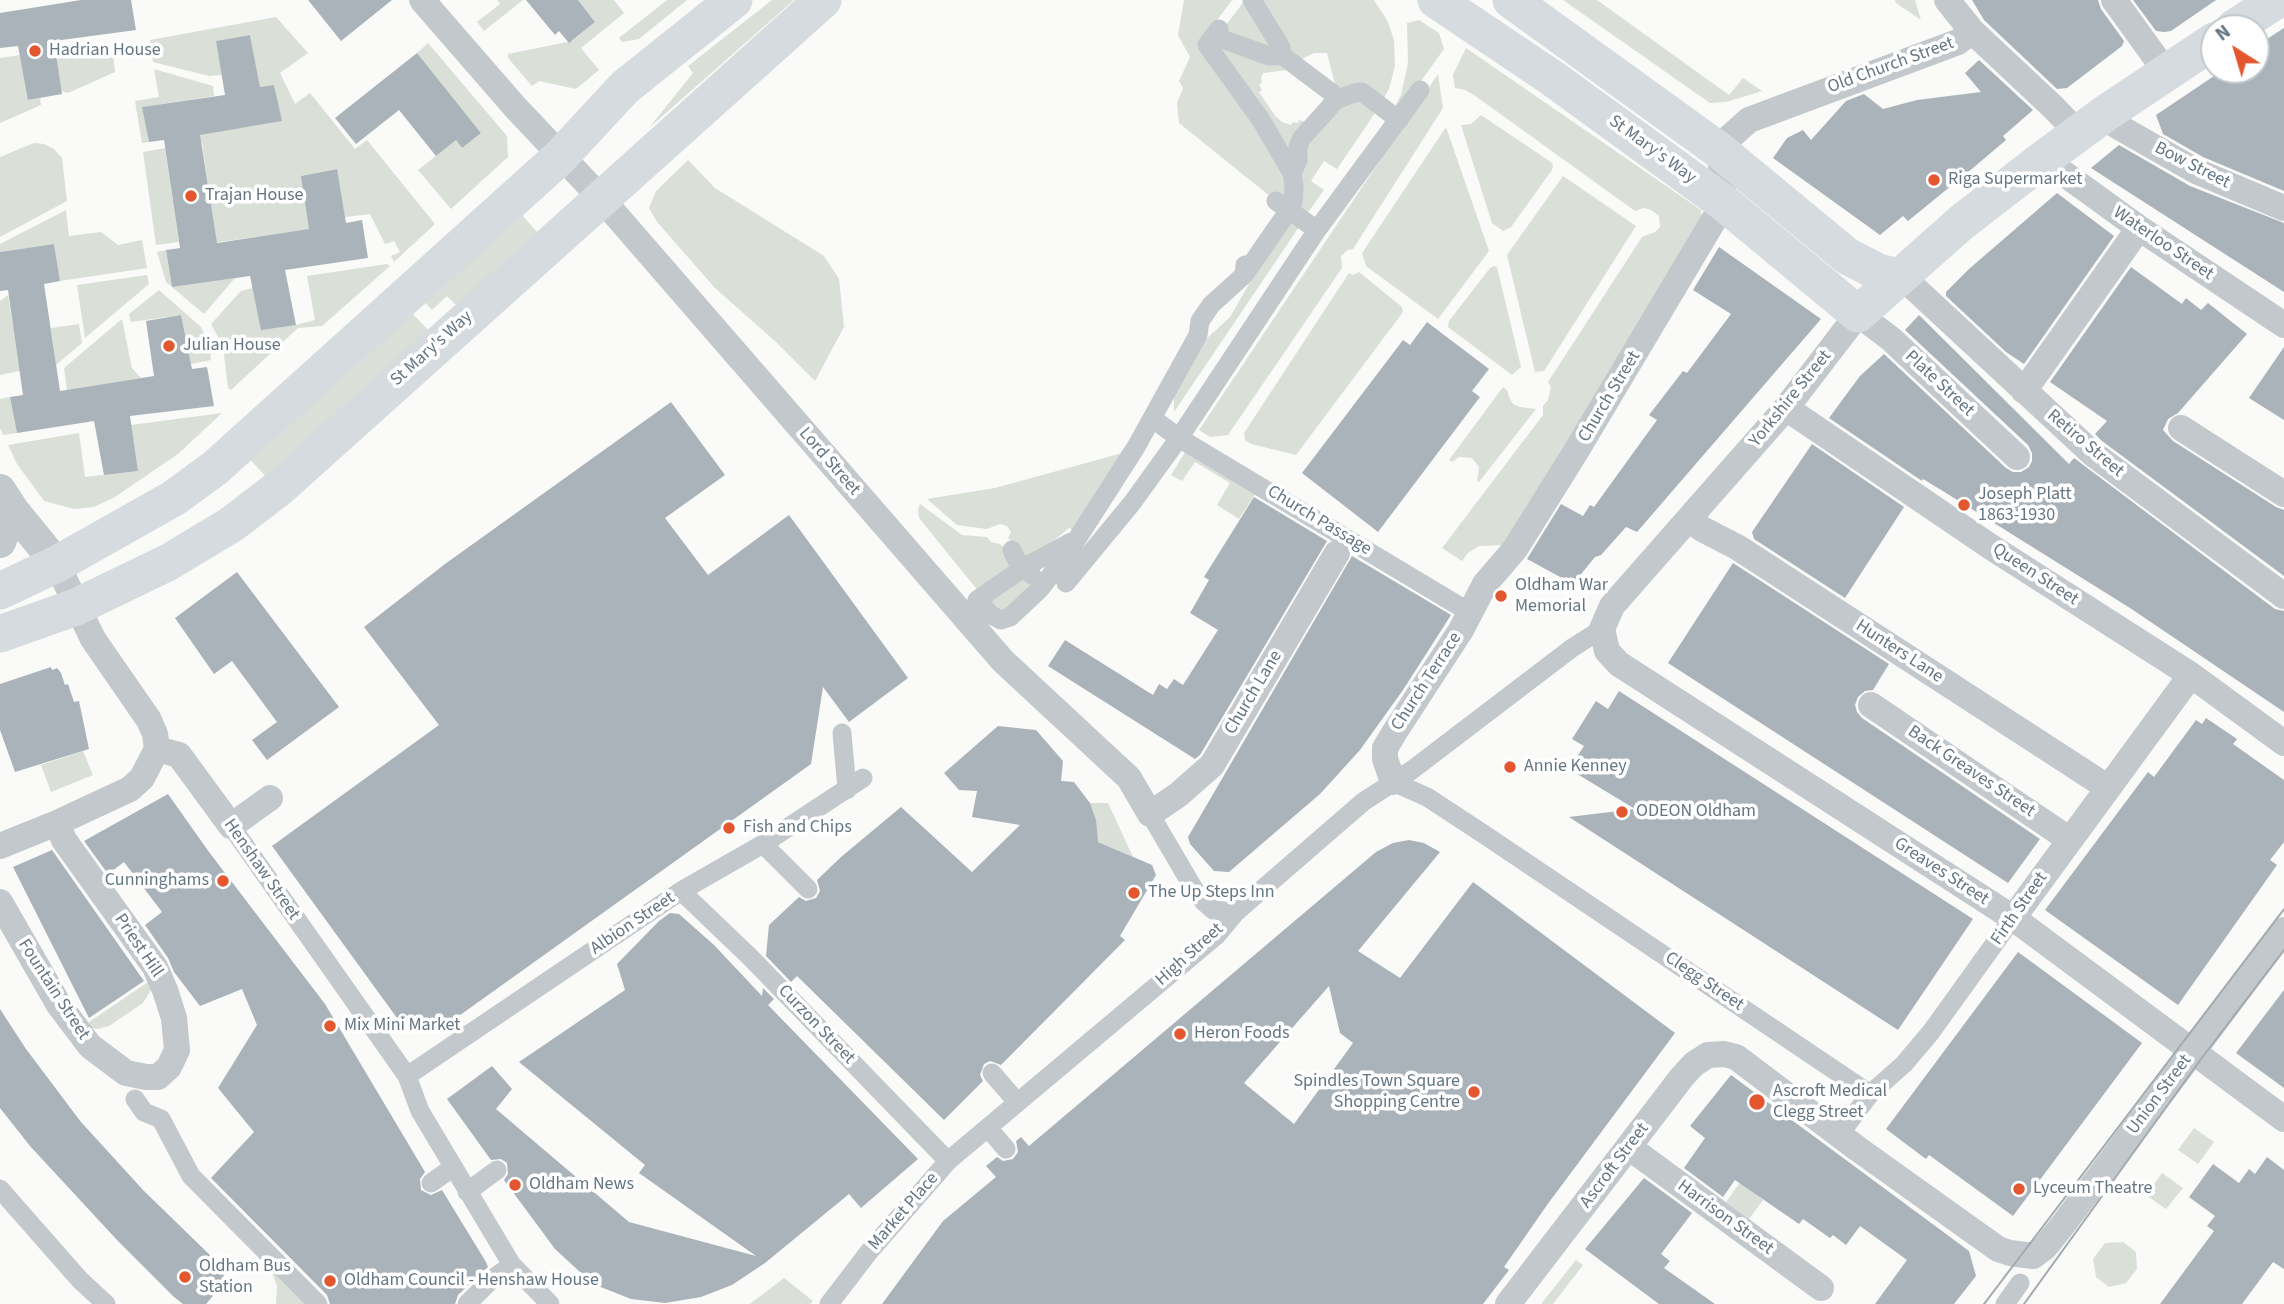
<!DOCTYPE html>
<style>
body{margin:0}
#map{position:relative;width:2284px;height:1304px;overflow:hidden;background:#fafaf8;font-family:"Source Sans 3",sans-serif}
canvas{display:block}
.north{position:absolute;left:2200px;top:14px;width:70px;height:70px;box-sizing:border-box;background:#fff;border:2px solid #c1c8cd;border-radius:50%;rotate:323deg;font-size:19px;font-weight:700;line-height:28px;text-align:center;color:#657683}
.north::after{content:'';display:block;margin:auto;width:24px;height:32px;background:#e4572e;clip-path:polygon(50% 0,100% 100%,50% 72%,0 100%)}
</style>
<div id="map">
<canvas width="2284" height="1304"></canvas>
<div class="north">N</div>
</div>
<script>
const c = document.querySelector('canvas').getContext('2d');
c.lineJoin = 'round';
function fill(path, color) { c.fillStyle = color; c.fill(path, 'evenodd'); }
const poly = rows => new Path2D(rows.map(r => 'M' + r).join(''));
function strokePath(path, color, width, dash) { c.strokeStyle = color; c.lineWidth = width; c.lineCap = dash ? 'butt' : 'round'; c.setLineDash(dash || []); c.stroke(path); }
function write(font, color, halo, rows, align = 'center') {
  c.font = font + ' "Source Sans 3",sans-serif'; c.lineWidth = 7; c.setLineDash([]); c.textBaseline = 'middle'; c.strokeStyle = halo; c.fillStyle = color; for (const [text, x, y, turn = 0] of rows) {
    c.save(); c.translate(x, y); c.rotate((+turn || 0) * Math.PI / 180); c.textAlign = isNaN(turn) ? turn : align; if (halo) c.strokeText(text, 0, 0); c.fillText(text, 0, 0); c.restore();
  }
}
fill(poly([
 [497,0,523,0,484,31,477,22,500,4],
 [578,0,614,0,624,13,581,48,599,70,576,89,539,81,532,86,508,58,508,54,572,41,595,22],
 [667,0,687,0,639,39,622,42,619,38],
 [772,0,794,0,649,128,693,73,688,66],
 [1184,0,1232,0,1197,47,1205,54,1255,122,1286,179,1286,195,1271,197,1179,123,1177,103,1183,88,1179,81,1190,57,1178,35],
 [1245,0,1273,45,1269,47,1223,29],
 [1263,0,1374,0,1387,20,1394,40,1395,66,1389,89,1382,101,1337,92,1327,53,1314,53,1300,60,1287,50],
 [1563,0,1597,0,1729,95,1743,78,1762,91,1726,102,1710,103],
 [1895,0,1915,0,1921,20,1896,3],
 [276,17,308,53,280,73,295,104,310,93,355,149,367,140,435,224,394,262,391,256,400,252,394,241,385,244,370,214,345,217,336,169,301,176,313,229,212,243,215,236,202,143,196,135,281,121,274,85,256,88,259,82,250,35,216,41,222,75,209,76,153,62,150,40],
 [1419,20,1439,33,1444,49,1399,112,1394,108,1401,95,1408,63,1407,23],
 [428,43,507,136,508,157,451,209,418,170,456,140,462,148,481,133,417,53],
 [1218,45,1275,61,1288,70,1263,73,1261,78,1262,83,1259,85,1262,90,1259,92,1276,117,1282,122,1291,125,1293,122,1298,123,1299,120,1311,124,1294,160],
 [112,46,115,72,68,93,61,91,56,56],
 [1466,48,1701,210,1702,221,1509,545,1479,546,1468,553,1462,561,1442,548,1543,415,1543,406,1548,400,1551,387,1548,382,1642,237,1655,232,1660,227,1659,216,1651,210,1644,208,1635,211,1474,95,1465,90,1455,88,1453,75],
 [20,55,29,100,40,98,41,105,0,123,0,58],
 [154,69,213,86,214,96,143,107,149,142,142,143,135,101,159,97],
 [1438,74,1443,108,1353,249,1348,250,1341,256,1342,268,1228,435,1210,437,1199,430],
 [1356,94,1377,110,1337,169,1324,161,1311,181,1324,190,1306,215,1300,211,1302,143],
 [1481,115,1551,162,1553,166,1552,170,1511,227,1503,231,1492,223,1461,125,1471,124],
 [1446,127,1489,251,1438,319,1366,266,1362,253],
 [34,143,44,144,54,149,62,158,67,201,0,237,0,157],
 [165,148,179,242,156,245,143,152],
 [688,160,715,188,824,256,839,279,844,327,815,381,776,342,715,288,657,222,649,208,656,191],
 [1563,176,1636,226,1544,371,1535,372,1507,255],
 [66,210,69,236,101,232,118,245,142,240,147,268,60,281,54,244,0,252,0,244],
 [519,212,539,234,457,306,447,296,432,310,422,299],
 [1291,220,1301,224,1174,412,1174,392,1202,343,1230,317,1252,279],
 [166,250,172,287,235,278,204,314,166,282,157,252],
 [387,264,390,266,322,326,298,328,231,390,228,388,223,346,211,324,241,291,253,288,296,325,315,320,307,276],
 [1494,266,1497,267,1521,367,1512,375,1448,327,1449,321,1490,268],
 [1359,272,1402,307,1403,312,1296,455,1251,444,1245,440,1244,433,1349,273,1353,275],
 [147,275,149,284,85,338,77,285],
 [159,290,201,327,210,346,211,360,191,364,181,315,131,322,129,314],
 [8,295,20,371,0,375,0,301],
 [409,310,430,332,267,478,248,457],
 [122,319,132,368,141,378,67,390,64,368],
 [79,324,82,343,56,365,51,328],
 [1503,387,1507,390,1509,397,1513,404,1520,407,1536,409,1479,482,1477,481,1479,467,1472,458,1459,457,1452,462,1449,460],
 [10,397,17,433,3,435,0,428,0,399],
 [222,413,178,454,115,497,94,507,74,509,44,501,17,464,8,445,79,433,85,477,138,471,131,425],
 [1187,449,1256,493,1239,519,1217,505,1230,483,1195,462,1182,481,1171,475],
 [1126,452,1076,531,1069,528,1029,561,1008,538,1011,532,1007,526,1000,524,987,529,957,525,927,499,995,488],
 [920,504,962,535,987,537,991,542,1000,544,1009,553,1015,567,979,592,919,518,918,510],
 [1023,574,1035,585,1011,609,997,610,987,601],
 [83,751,93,775,51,792,41,765],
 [1090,803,1108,803,1133,857,1094,840,1096,820],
 [148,982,151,990,143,1003,109,1026,98,1029,91,1028,89,1022],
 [2194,1128,2214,1142,2198,1164,2178,1150],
 [1749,1170,1757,1195,1763,1200,1749,1219,1726,1202],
 [2162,1173,2183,1188,2166,1209,2146,1195],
 [2123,1242,2136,1252,2137,1269,2126,1283,2109,1287,2096,1277,2093,1259,2105,1243],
 [1576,1260,1583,1265,1553,1304,1541,1304],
 [270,1267,308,1304,276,1304,277,1286],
 [784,1278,813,1301,810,1304,750,1304]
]), '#dadfd7');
fill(poly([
 [81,0,131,0,136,30,54,41,62,94,28,100,18,46,0,48,0,13],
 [308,0,392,0,341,41],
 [526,0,578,0,595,22,569,43,559,31,555,35],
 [1972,0,2098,0,2101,9,2124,41,2122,46,2067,88,2057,89,1984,20],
 [2133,0,2216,0,2171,31,2164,32,2156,31],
 [2284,28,2284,191,2203,157,2163,134,2156,115,2223,70,2256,70,2256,46],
 [250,35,260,87,274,85,282,121,200,135,217,243,309,229,301,176,337,169,346,223,362,220,368,258,285,270,296,325,261,330,250,276,172,287,166,250,180,248,164,140,149,142,142,107,225,95,216,41],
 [417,53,481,133,462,148,456,140,436,156,399,110,356,144,335,118],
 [1979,60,2033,110,2003,136,2006,140,1973,168,1908,221,1903,216,1880,235,1773,158,1787,138,1803,130,1811,140,1846,101,1864,94,1883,109,1917,100,1981,92,1965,73],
 [2119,145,2190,186,2284,223,2284,292,2091,168],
 [2057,193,2114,236,2024,364,2006,352,1946,296,1946,292,1969,269],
 [54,244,60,281,44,284,60,391,154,376,146,321,181,315,192,369,207,367,214,406,130,416,138,471,104,475,94,421,17,433,10,397,23,395,8,290,0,291,0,252],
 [1719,247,1821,319,1637,532,1626,527,1601,555,1595,557,1573,584,1527,559,1561,504,1583,516,1590,505,1594,507,1657,420,1649,415,1683,371,1687,373,1731,314,1693,290],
 [2131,267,2182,304,2186,298,2201,310,2208,303,2247,334,2178,413,2168,419,2163,430,2173,441,2276,507,2284,510,2284,576,2102,441,2095,434,2107,421,2050,382],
 [1919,315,2069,464,2074,458,2275,609,2284,611,2284,712,2130,608,1946,493,1923,479,1922,481,1829,418,1860,376,1884,354,2006,468,2013,472,2021,472,2029,467,2032,461,2032,453,2028,445,1905,330],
 [1427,322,1489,369,1472,391,1480,397,1378,532,1302,473,1403,340,1410,345],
 [2284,347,2284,420,2249,398],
 [671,402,725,475,665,518,708,575,789,515,908,678,849,722,823,687,811,764,449,1023,397,1018,272,846,439,725,364,627,445,564],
 [1812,444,1904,507,1845,598,1754,539,1752,532],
 [1254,497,1327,541,1200,755,1195,759,1048,666,1065,640,1153,695,1159,684,1167,689,1174,679,1183,685,1218,630,1190,613,1209,580,1204,577],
 [1352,556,1451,615,1403,690,1360,750,1320,794,1229,872,1214,871,1190,844,1188,837],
 [1733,563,1889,664,1873,690,1865,691,1858,697,1855,705,1857,712,1862,718,2040,839,2008,883,1668,663],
 [237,572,339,707,267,760,252,740,277,722,232,661,214,674,175,618],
 [51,667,52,670,57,668,61,673,65,685,68,684,74,702,79,701,89,749,15,772,0,730,0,684],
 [1619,691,1973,919,1898,1030,1569,817,1635,809,1569,769,1584,746,1572,739,1596,701,1608,709],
 [2206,718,2237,739,2233,744,2284,780,2284,842,2270,860,2277,865,2178,1005,2045,910,2148,772,2154,777,2196,720,2202,724],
 [998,726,1036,730,1063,761,1061,781,1074,782,1090,803,1096,820,1098,842,1152,865,1156,875,1120,936,1125,940,1001,1065,990,1061,984,1064,980,1075,983,1081,944,1120,797,976,791,982,766,956,769,925,799,897,806,901,816,898,820,891,817,880,841,857,901,807,972,872,1020,825,972,817,977,791,959,790,944,773],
 [168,794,209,852,325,1004,425,1172,420,1179,421,1190,431,1195,442,1190,486,1262,488,1267,458,1295,455,1304,330,1304,327,1295,211,1178,254,1132,218,1088,257,1025,242,989,200,1006,174,972,168,958,145,925,162,912,124,862,108,874,84,841],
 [1409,840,1424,843,1440,852,1358,951,1400,978,1473,882,1675,1033,1547,1205,1504,1267,1509,1270,1483,1304,882,1304,943,1221,996,1177,986,1166,997,1157,1003,1161,1013,1159,1018,1152,1016,1141,1021,1137,1029,1146,1376,852,1393,843],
 [1329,986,1340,1033,1353,1043,1294,1124,1244,1083],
 [52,850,144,981,89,1018,13,867],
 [670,913,679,914,714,945,762,996,763,988,774,999,768,1005,918,1159,861,1208,849,1194,765,1263,732,1285,701,1297,665,1303,631,1299,593,1284,555,1249,504,1180,508,1174,507,1163,501,1159,491,1160,447,1099,492,1066,512,1089,496,1109,629,1222,756,1256,639,1173,645,1165,519,1062,625,990,617,964,659,921],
 [2018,952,2142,1043,2013,1216,1929,1155,1926,1159,1886,1129],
 [2284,990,2284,1088,2236,1053],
 [0,1009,26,1049,81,1122,144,1191,213,1258,223,1272,225,1282,206,1304,183,1304,174,1297,117,1240,30,1146,0,1108],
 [1731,1075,1969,1251,1976,1276,1954,1304,1875,1304,1907,1260,1860,1226,1846,1245,1833,1235,1830,1238,1803,1219,1799,1224,1735,1180,1723,1197,1684,1168,1705,1138,1690,1126],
 [2267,1157,2284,1170,2284,1269,2273,1262,2242,1304,2160,1304,2214,1231,2207,1226,2215,1216,2189,1197,2200,1182,2213,1164,2239,1183,2249,1169,2255,1174],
 [1644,1178,1692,1213,1661,1254,1670,1261,1664,1268,1715,1304,1659,1304,1585,1249]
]), '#aab3b9');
strokePath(poly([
 [1219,29,1207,45,1261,120,1292,173,1294,186,1293,202,1289,210,1244,275],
 [1214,36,1269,56,1277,56,1281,48,1279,44,1252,0],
 [1279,53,1332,93,1336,100,1301,139,1298,147,1298,160,1292,173],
 [1336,100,1354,93,1362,92,1399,120],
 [1276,201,1317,230],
 [1152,418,1179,438,1459,606],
 [1012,550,1016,559,1032,575],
 [1066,583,1132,503,1179,438,1317,230,1420,90],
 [977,600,1023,568,1071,542],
 [982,605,991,615,1001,620,1010,617,1040,589,1068,553,1136,447,1198,335,1200,321,1211,305,1244,275,1245,265],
 [842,733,847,790],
 [1393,782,1427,797,1482,833,1870,1094],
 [1150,814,1194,889,1204,902,1213,910,1236,912],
 [231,826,407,1076,420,1111,512,1265,550,1304],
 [763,844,808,889],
 [681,891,751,958,948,1161],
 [992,1073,1017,1102],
 [407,1076,681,891,763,844,863,778],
 [135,1099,144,1112,161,1119,191,1176,318,1304],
 [988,1128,1006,1149],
 [1839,1135,1870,1094,1904,1064,1931,1032,2013,918],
 [431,1183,452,1168],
 [0,1189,80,1280,106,1304],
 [467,1192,497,1170],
 [467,1304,491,1280,512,1265],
 [829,1304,868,1253,948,1161,1217,935,1236,912,1363,802,1412,770,1572,648,1602,629],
 [2005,1304,2020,1283]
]), '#c3c8cc', 19);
strokePath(poly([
 [422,0,515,107,601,198,1003,661,1129,778,1150,814,1178,795,1212,765,1337,553],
 [1947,0,1972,31,2053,107,2078,133],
 [2114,0,2166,72],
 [2106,113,2117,126,2196,171,2284,208],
 [2046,157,2059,170,2139,228,2284,325],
 [1898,277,1911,285,2092,453,2284,596],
 [2024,391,2139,228],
 [1786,408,1991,547,2191,675,2284,743],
 [2181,428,2284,494],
 [2017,457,1891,339,1858,314,1786,408,1612,606,1602,629,1607,651,1619,664,1647,682,2013,918,2284,1119],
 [1690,519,1702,529,1737,547,2107,787],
 [1871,705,2070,840],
 [157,749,179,755,231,826,270,798],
 [1393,782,1385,759,1385,748,1396,730,1461,630,1485,584,1515,549,1575,453,1724,203,1720,151,1730,137,1749,120,1958,42,1972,31],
 [0,846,57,823,130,789,142,778,157,749,155,734,149,720,93,639,57,564],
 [0,902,59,1005,90,1046,126,1073,146,1077,158,1077,169,1067,177,1050,174,1018,165,990,155,967,64,840,57,823],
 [2013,918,2191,675],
 [1630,1148,1821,1288],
 [1508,1304,1682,1077,1694,1064,1708,1055,1724,1054,1736,1057,1858,1149,1998,1249,2010,1253,2033,1256,2045,1247,2062,1226,2284,930]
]), '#c3c8cc', 26);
strokePath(poly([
 [0,490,13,510,57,564],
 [0,542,13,510]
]), '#c3c8cc', 32);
strokePath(poly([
 [1436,0,1552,78,1724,203,1858,314,1962,222,2046,157,2106,113,2214,41],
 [1511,0,1720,151,1847,256,1878,272,1898,277],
 [2234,28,2277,0],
 [0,591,57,564,174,498,215,468,560,157,625,87,734,0],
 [0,634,76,607,169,562,232,524,279,488,823,0]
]), '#d6dbdf', 37);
strokePath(poly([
 [1984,1304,2284,909],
 [2024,1304,2201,1059,2284,950]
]), '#a2aab0', 2);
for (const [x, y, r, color] of [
 [35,51,7,"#e4572e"],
 [1934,180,7,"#e4572e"],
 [191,196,7,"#e4572e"],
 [169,346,7,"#e4572e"],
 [1964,505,7,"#e4572e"],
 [1501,596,7,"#e4572e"],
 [1510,767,7,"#e4572e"],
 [1622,812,7,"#e4572e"],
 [729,828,7,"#e4572e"],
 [223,881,7,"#e4572e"],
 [1134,893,7,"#e4572e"],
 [330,1026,7,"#e4572e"],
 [1180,1034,7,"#e4572e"],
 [1474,1092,7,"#e4572e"],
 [1757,1102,9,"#e4572e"],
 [515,1185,7,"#e4572e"],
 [2019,1189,7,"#e4572e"],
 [185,1277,7,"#e4572e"],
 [330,1281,7,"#e4572e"]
]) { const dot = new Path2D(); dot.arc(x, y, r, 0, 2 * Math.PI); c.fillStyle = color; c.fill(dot); strokePath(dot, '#fff', 2.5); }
write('18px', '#657683', '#fff', [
 ["Hadrian House",49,51],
 ["Riga Supermarket",1948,180],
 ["Trajan House",205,196],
 ["Julian House",183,346],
 ["Joseph Platt",1978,495],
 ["1863-1930",1978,516],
 ["Oldham War",1515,586],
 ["Memorial",1515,607],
 ["Annie Kenney",1524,767],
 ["ODEON Oldham",1636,812],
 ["Fish and Chips",743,828],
 ["Cunninghams",209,881,"right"],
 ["The Up Steps Inn",1148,893],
 ["Mix Mini Market",344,1026],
 ["Heron Foods",1194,1034],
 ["Spindles Town Square",1460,1082,"right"],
 ["Shopping Centre",1460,1103,"right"],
 ["Ascroft Medical",1773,1092],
 ["Clegg Street",1773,1113],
 ["Oldham News",529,1185],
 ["Lyceum Theatre",2033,1189],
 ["Oldham Bus",199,1267],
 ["Station",199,1288],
 ["Oldham Council - Henshaw House",344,1281]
], 'left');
write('18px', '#657683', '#fff', [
 ["Old Church Street",1891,66,-20],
 ["St Mary's Way",1652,150,36],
 ["Bow Street",2192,166,27],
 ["Waterloo Street",2163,244,34],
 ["St Mary's Way",432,349,-42],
 ["Plate Street",1939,384,43],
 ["Church Street",1610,397,-59],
 ["Yorkshire Street",1791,399,-51],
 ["Retiro Street",2085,444,40],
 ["Lord Street",829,462,49],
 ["Church Passage",1319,521,31],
 ["Queen Street",2035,575,33],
 ["Hunters Lane",1899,652,33],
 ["Church Terrace",1427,682,-57],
 ["Church Lane",1254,693,-59],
 ["Back Greaves Street",1971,772,34],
 ["Henshaw Street",261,870,55],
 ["Greaves Street",1941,872,33],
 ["Firth Street",2020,909,-55],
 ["Albion Street",633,924,-34],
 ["Priest Hill",138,946,56],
 ["High Street",1190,955,-42],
 ["Clegg Street",1704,982,34],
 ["Fountain Street",53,990,57],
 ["Curzon Street",816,1025,46],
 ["Union Street",2160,1095,-53],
 ["Ascroft Street",1615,1166,-53],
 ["Market Place",904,1212,-49],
 ["Harrison Street",1725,1218,36]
]);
</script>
